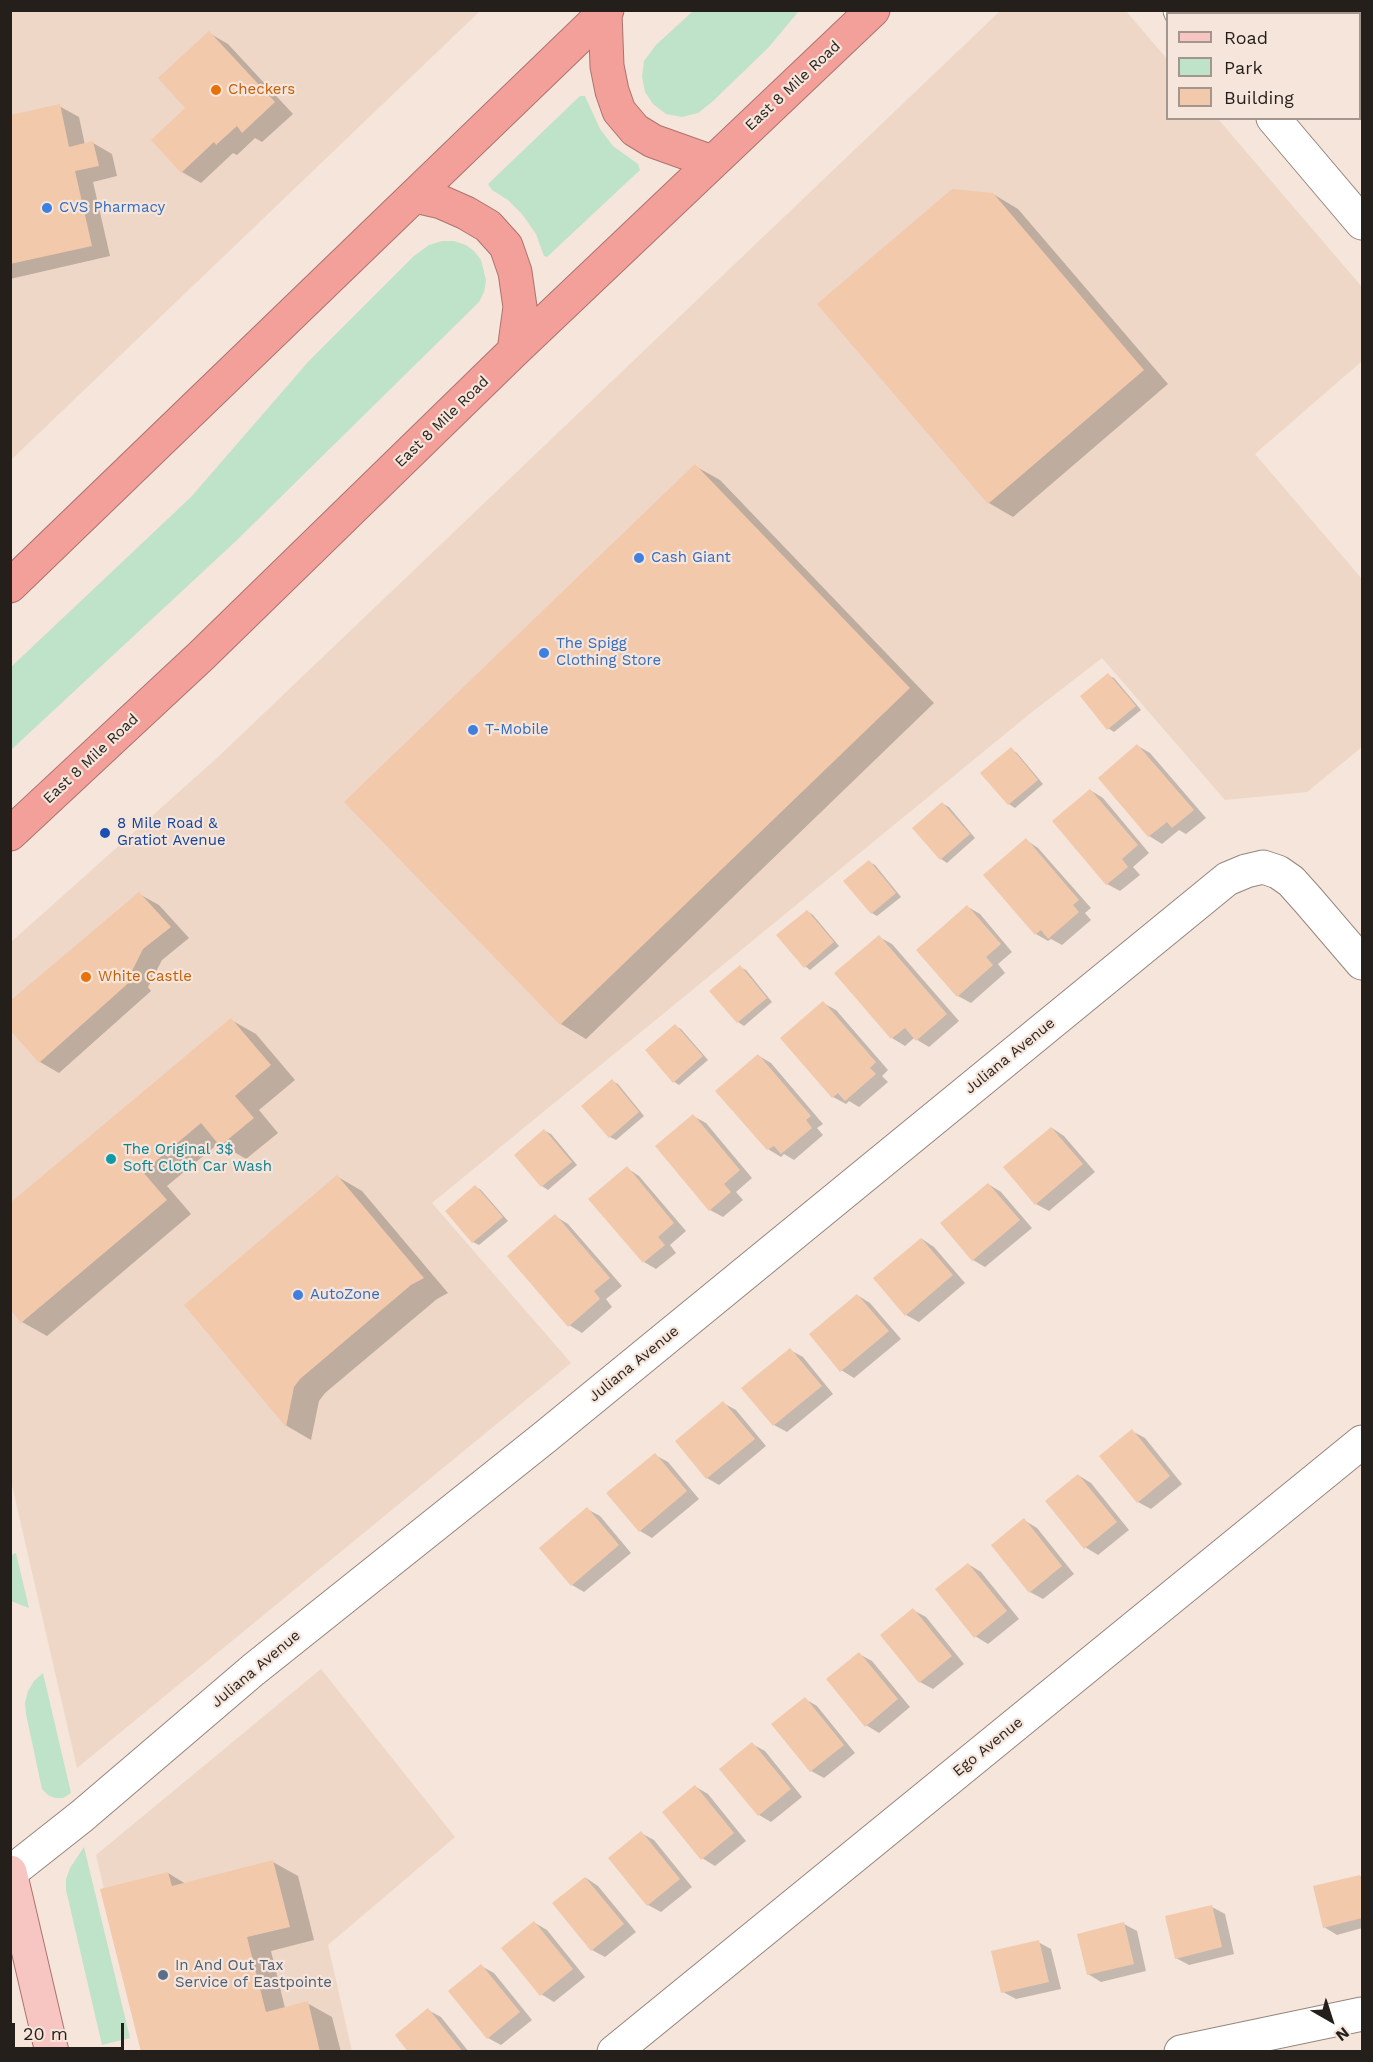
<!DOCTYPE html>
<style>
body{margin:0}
#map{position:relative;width:1373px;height:2062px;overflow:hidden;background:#f5e5da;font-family:"Work Sans",sans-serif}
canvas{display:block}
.frame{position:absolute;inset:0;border:12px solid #251f1b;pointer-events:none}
.legend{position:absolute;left:1166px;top:12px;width:195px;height:108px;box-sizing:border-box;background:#f5e5da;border:2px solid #a2968e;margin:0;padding:8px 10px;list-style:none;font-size:18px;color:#251f1b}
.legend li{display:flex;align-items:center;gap:12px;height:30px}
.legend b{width:30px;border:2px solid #a2968e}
.north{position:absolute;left:1301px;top:1990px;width:60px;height:60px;-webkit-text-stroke:4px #f5e5da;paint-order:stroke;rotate:141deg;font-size:16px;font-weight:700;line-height:24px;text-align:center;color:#251f1b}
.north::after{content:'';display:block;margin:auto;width:21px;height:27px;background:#251f1b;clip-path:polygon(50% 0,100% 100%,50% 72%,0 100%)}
.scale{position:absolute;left:12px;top:2023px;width:112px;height:27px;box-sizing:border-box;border:3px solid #251f1b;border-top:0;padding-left:8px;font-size:18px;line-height:21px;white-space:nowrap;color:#251f1b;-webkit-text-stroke:4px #f5e5da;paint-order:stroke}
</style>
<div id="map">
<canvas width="1373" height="2062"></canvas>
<div class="frame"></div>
<ul class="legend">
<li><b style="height:8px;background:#f8c6c2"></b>Road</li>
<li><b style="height:16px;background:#bfe3c8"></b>Park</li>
<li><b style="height:16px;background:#f3c9ac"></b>Building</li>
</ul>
<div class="north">N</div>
<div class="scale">20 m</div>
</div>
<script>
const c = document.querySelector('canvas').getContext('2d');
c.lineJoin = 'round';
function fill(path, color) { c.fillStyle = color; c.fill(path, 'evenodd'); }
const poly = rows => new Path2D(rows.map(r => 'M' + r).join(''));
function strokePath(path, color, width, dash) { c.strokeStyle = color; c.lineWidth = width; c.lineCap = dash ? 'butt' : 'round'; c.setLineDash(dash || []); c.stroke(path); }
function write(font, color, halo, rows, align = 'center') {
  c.font = font + ' "Work Sans",sans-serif'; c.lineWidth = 4.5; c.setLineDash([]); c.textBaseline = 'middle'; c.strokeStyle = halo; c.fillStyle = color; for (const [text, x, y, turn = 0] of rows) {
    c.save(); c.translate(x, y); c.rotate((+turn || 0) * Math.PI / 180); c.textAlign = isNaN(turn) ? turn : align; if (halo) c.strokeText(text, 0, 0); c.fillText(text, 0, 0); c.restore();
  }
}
fill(poly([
 [11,11,480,11,11,460],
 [1000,11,1126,11,1167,59,1168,118,1218,119,1362,287,1362,361,1255,454,1362,579,1362,747,1307,792,1225,800,1102,658,1032,712,432,1203,571,1363,77,1768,11,1481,10,943,218,757],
 [321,1669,455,1837,328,1945,352,2051,142,2051,96,1855]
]), '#eed7c7');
fill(poly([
 [693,11,799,11,768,48,712,102,698,113,682,117,666,114,653,104,645,92,642,77,644,61,656,45],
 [580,96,585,96,600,129,613,146,638,164,640,170,547,257,544,256,536,234,522,214,508,200,492,190,488,184],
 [442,241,454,241,466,245,474,251,481,260,486,280,484,292,479,302,236,541,11,750,11,667,191,497,308,362,414,256,429,245],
 [16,1553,29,1608,11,1601,11,1555],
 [43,1673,71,1793,63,1798,55,1798,48,1795,42,1789,26,1714,25,1703,28,1691,34,1681],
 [84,1847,130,2038,102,2045,66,1890,66,1879,70,1868]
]), '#bfe3c8');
fill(poly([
 [209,33,228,44,293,114,262,142,255,138,237,155,233,153,201,183,182,172,187,108],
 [59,106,79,117,85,145,93,143,112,154,117,176,93,182,110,256,10,279,10,117],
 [993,194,1018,209,1168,384,1013,517,989,503],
 [695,466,720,480,934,703,586,1039,561,1024,346,802],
 [1108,675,1114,678,1141,710,1114,732,1108,728],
 [1138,746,1150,753,1206,818,1186,834,1179,830,1162,844,1149,836,1100,778],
 [1011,749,1017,753,1043,784,1015,808,1009,804],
 [1090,790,1103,798,1149,853,1133,867,1140,875,1120,891,1107,884],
 [943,804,949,807,975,838,947,863,941,859],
 [1026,840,1038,848,1091,908,1085,913,1091,920,1062,945,1051,939,1048,941,1036,934],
 [869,862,875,865,901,897,877,916,872,913],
 [139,894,159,905,189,938,162,960,148,987,151,991,59,1073,40,1062,10,1028],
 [968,907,980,914,1012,952,998,964,1005,973,971,1003,958,996],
 [807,911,813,915,839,946,810,970,805,966],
 [879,937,892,944,959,1021,929,1047,914,1038,905,1046,892,1038],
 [740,967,746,970,772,1002,744,1026,738,1022],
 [823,1003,836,1010,888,1070,882,1076,888,1082,859,1107,849,1101,846,1104,833,1097],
 [231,1020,256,1034,295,1080,259,1110,278,1133,246,1159,219,1143,167,1186,191,1214,47,1336,22,1322],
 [675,1026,681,1029,708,1060,679,1085,673,1081],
 [759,1056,771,1063,823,1124,817,1128,823,1135,794,1160,784,1154,781,1157,768,1149,717,1091],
 [612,1081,618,1084,644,1116,616,1140,610,1137],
 [693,1116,706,1123,752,1178,736,1192,743,1200,723,1217,710,1210],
 [1052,1128,1064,1136,1095,1172,1049,1211,1036,1204],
 [545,1131,551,1134,577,1165,548,1190,542,1186,516,1155],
 [627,1168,639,1176,686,1231,670,1245,676,1253,656,1269,644,1262],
 [338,1177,362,1191,448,1293,437,1299,325,1393,319,1401,311,1440,287,1426,186,1306],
 [988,1184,1001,1192,1032,1228,985,1267,973,1260],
 [476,1187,481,1190,508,1221,479,1245,473,1242],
 [555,1216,568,1224,622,1286,606,1299,612,1307,582,1333,569,1325],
 [922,1239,934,1247,965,1283,919,1322,906,1315],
 [857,1295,870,1303,901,1339,854,1378,841,1370],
 [790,1350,803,1357,833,1394,787,1432,774,1425],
 [723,1403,736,1410,766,1446,719,1485,707,1478],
 [1132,1431,1145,1438,1182,1484,1151,1509,1138,1502],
 [655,1455,668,1462,699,1499,652,1538,640,1531],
 [1078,1475,1091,1483,1129,1530,1098,1555,1085,1547],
 [587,1509,600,1516,631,1553,584,1592,572,1585],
 [1024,1520,1037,1528,1074,1574,1043,1599,1030,1592],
 [968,1564,981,1572,1019,1619,988,1644,975,1636],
 [913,1610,926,1617,964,1664,933,1689,920,1682],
 [859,1654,872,1661,910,1707,879,1733,866,1725],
 [805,1699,817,1706,855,1753,824,1778,811,1771],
 [752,1744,765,1751,802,1797,771,1822,759,1815],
 [696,1787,708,1794,746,1841,715,1866,702,1858],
 [641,1833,654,1840,692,1887,661,1912,648,1905],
 [273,1862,298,1876,314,1940,271,1951,285,2008,307,2003,332,2017,341,2052,142,2052,168,1873,186,1884],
 [1360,1876,1362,1878,1362,1928,1337,1935,1324,1927],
 [586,1878,598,1886,636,1932,605,1957,592,1950],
 [1212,1907,1225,1914,1234,1954,1189,1965,1176,1958],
 [535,1923,547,1930,585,1977,554,2002,541,1994],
 [1124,1924,1137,1931,1146,1971,1101,1982,1088,1974],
 [1038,1942,1051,1949,1061,1989,1016,1999,1003,1992],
 [481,1966,494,1973,532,2020,501,2045,488,2038],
 [428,2010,441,2017,469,2052,410,2052]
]), '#0003');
fill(poly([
 [209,31,275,102,242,133,237,126,216,145,214,142,181,173,151,140,185,108,158,78],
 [60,104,69,147,93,141,99,166,75,171,92,246,10,264,10,115],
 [952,189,993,193,1144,370,988,504,817,304],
 [695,464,910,688,560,1025,344,802],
 [1108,673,1136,706,1107,730,1080,696],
 [1137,744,1194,810,1172,828,1167,822,1148,837,1098,778],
 [1011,747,1038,780,1008,805,980,773],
 [1090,789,1138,845,1122,859,1128,867,1106,885,1052,821],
 [942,802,970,834,940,860,912,828],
 [1026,838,1079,900,1073,905,1079,912,1048,939,1041,930,1035,935,983,875],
 [869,860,896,893,871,914,843,881],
 [139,892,171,927,143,949,130,975,133,979,39,1063,10,1030,10,1001],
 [967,905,1001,944,986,957,993,965,957,997,916,950],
 [807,910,834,942,804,968,776,935],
 [879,935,947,1014,916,1041,905,1028,891,1039,834,973],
 [740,965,767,998,737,1023,709,991],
 [823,1001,876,1062,870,1068,876,1074,845,1101,838,1093,832,1098,780,1038],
 [231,1018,271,1065,235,1096,254,1118,220,1146,201,1123,143,1172,167,1200,21,1323,10,1309,10,1203],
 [675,1024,703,1056,673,1083,645,1050],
 [758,1054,811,1116,806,1120,812,1128,781,1154,774,1146,767,1150,715,1091],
 [612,1079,639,1112,609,1138,581,1106],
 [693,1114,740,1170,724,1184,731,1192,709,1211,655,1146],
 [1051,1127,1083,1164,1035,1205,1003,1167],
 [544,1129,572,1162,541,1187,514,1155],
 [627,1166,674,1223,658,1237,665,1245,643,1263,588,1199],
 [337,1175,424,1278,411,1285,300,1379,294,1387,286,1427,184,1305],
 [988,1183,1020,1220,972,1261,940,1223],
 [475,1185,503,1217,472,1243,445,1211],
 [555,1214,610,1278,594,1291,600,1299,568,1327,507,1256],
 [921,1238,953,1275,905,1316,873,1278],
 [857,1294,889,1331,840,1372,809,1334],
 [790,1348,822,1386,773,1426,741,1388],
 [723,1401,755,1439,706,1479,675,1441],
 [1132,1429,1170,1476,1137,1503,1099,1456],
 [655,1453,687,1491,639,1532,606,1493],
 [1078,1474,1117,1522,1084,1549,1045,1501],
 [587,1507,619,1545,571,1586,539,1548],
 [1024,1518,1062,1566,1029,1593,991,1545],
 [968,1563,1007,1611,974,1638,935,1589],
 [913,1608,952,1656,919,1683,880,1635],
 [859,1652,898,1699,865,1727,826,1679],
 [805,1697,844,1745,810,1772,771,1724],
 [752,1742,791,1789,758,1816,719,1769],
 [695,1785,734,1833,701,1860,662,1812],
 [641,1831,680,1879,647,1906,608,1858],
 [273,1860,290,1927,247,1937,266,2012,308,2001,320,2052,141,2052,100,1889,168,1872,172,1886],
 [1360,1875,1362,1885,1362,1918,1323,1928,1313,1886],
 [585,1877,624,1924,591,1951,552,1903],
 [1212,1905,1222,1947,1175,1959,1165,1916],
 [534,1921,573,1969,540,1996,501,1948],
 [1124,1922,1134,1964,1087,1975,1077,1934],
 [1039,1940,1049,1982,1001,1993,991,1951],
 [481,1964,520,2012,487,2039,448,1991],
 [428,2008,463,2052,408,2052,395,2035]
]), '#f3c9ac');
const minor = poly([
 [1180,10,1182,14],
 [1273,118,1362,223],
 [11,1872,82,1816,253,1670,545,1437,1227,879,1246,871,1263,867,1278,872,1291,881,1308,900,1362,963],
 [614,2052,1362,1442],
 [1181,2052,1362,2014]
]);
const major = poly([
 [10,1872,52,2052]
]);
const highway = poly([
 [605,12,607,66,612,91,619,111,635,130,653,141,712,162],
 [415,196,441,202,466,213,488,226,506,246,515,272,520,307,514,351],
 [10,586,607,10],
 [10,834,201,656,514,351,873,10]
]);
strokePath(minor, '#95867c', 35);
strokePath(major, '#ac736e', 35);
strokePath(highway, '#ac736e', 35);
strokePath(minor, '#fff', 33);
strokePath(major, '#f8c6c2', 33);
strokePath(highway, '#f4a09a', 33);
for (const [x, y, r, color] of [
 [216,90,6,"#e8710a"],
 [47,208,6,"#3f7fe0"],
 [639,558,6,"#3f7fe0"],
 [544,653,6,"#3f7fe0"],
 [473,730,6,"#3f7fe0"],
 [105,833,6,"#1a4fb4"],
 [86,977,6,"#e8710a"],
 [111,1159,6,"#0f9aa8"],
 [298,1295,6,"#3f7fe0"],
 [163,1975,6,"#5c6f8a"]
]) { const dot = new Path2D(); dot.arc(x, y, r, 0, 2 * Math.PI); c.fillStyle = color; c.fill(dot); strokePath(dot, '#f5e5da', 2); }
write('15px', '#251f1b', '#f5e5da', [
 ["East 8 Mile Road",793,86,-43],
 ["East 8 Mile Road",442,422,-44],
 ["East 8 Mile Road",91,759,-43],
 ["Juliana Avenue",1010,1056,-39],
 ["Juliana Avenue",634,1364,-39],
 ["Juliana Avenue",256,1669,-40],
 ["Ego Avenue",988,1747,-39]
]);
write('15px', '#c56008', '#f5e5da', [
 ["Checkers",228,90],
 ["White Castle",98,977]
], 'left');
write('15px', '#366cbe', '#f5e5da', [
 ["CVS Pharmacy",59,208],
 ["Cash Giant",651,558],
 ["The Spigg",556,644],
 ["Clothing Store",556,661],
 ["T-Mobile",485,730],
 ["AutoZone",310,1295]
], 'left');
write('15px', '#164399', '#f5e5da', [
 ["8 Mile Road &",117,824],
 ["Gratiot Avenue",117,841]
], 'left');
write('15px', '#0d838f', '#f5e5da', [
 ["The Original 3$",123,1150],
 ["Soft Cloth Car Wash",123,1167]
], 'left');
write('15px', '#4e5e75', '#f5e5da', [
 ["In And Out Tax",175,1966],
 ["Service of Eastpointe",175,1983]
], 'left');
</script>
